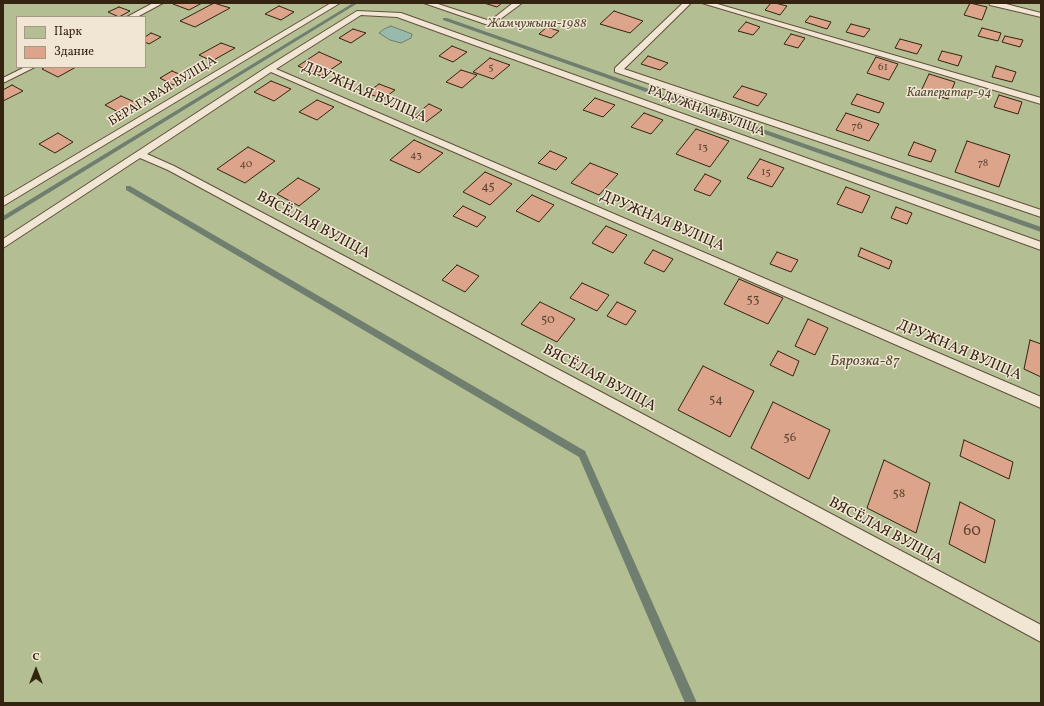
<!DOCTYPE html>
<meta charset="utf-8">
<style>
body{margin:0}
#map{position:relative;width:1044px;height:706px;overflow:hidden;background:#e9d8bb;font-family:Vollkorn,serif}
canvas{display:block}
.frame{position:absolute;inset:0;border:4px solid #352311;pointer-events:none}
.legend{position:absolute;left:16px;top:16px;width:130px;height:52px;box-sizing:border-box;background:#f1e6d3;border:1px solid #a69885;margin:0;padding:5px 7px;list-style:none;font-size:12px;color:#352311}
.legend li{display:flex;align-items:center;gap:8px;height:20px}
.legend b{width:20px;border:1px solid #a69885}
.north{position:absolute;left:16px;top:650px;width:40px;height:40px;-webkit-text-stroke:3px #f1e6d3;paint-order:stroke;rotate:0deg;font-size:11px;font-weight:700;line-height:16px;text-align:center;color:#352311}
.north::after{content:'';display:block;margin:auto;width:14px;height:18px;background:#352311;clip-path:polygon(50% 0,100% 100%,50% 72%,0 100%)}
</style>
<div id="map">
<canvas width="1044" height="706"></canvas>
<div class="frame"></div>
<ul class="legend">
<li><b style="height:11px;background:#b3bf93"></b>Парк</li>
<li><b style="height:11px;background:#dca58b"></b>Здание</li>
</ul>
<div class="north">С</div>
</div>
<script>
const c = document.querySelector('canvas').getContext('2d');
c.lineJoin = 'round';
function fill(path, color) { c.fillStyle = color; c.fill(path, 'evenodd'); }
const poly = rows => new Path2D(rows.map(r => 'M' + r).join(''));
function strokePath(path, color, width, dash) { c.strokeStyle = color; c.lineWidth = width; c.lineCap = dash ? 'butt' : 'round'; c.setLineDash(dash || []); c.stroke(path); }
function write(font, color, halo, rows, align = 'center') {
  c.font = font + ' Vollkorn,serif'; c.lineWidth = 3; c.setLineDash([]); c.textBaseline = 'middle'; c.strokeStyle = halo; c.fillStyle = color; for (const [text, x, y, turn = 0] of rows) {
    c.save(); c.translate(x, y); c.rotate((+turn || 0) * Math.PI / 180); c.textAlign = isNaN(turn) ? turn : align; if (halo) c.strokeText(text, 0, 0); c.fillText(text, 0, 0); c.restore();
  }
}
fill(poly([
 [3,3,1041,3,1041,703,3,703],
 [17,17,145,17,145,67,17,67]
]), '#b3bf93');
const water = poly([
 [391,26,412,34,411,38,401,43,390,40,379,33,384,29,391,26]
]);
fill(water, '#98baad');
strokePath(water, '#707e6f', 1);
fill(poly([
 [353,3,358,3,3,221,3,216,353,3],
 [443,18,447,18,1041,227,1041,232,443,20,443,18],
 [126,186,130,186,585,451,697,703,685,703,579,457,126,190,126,186]
]), '#707e6f');
const building = poly([
 [175,3,202,3,189,10,173,4,175,3],
 [214,3,230,8,195,27,180,21,214,3],
 [484,3,502,3,497,7,484,3],
 [771,3,775,3,787,6,780,15,765,10,771,3],
 [970,3,987,7,982,20,964,15,970,3],
 [279,6,294,12,281,20,265,14,279,6],
 [119,7,130,11,119,17,108,12,119,7],
 [614,11,643,21,630,33,600,24,614,11],
 [810,16,831,22,827,29,805,22,810,16],
 [746,22,760,27,753,35,738,31,746,22],
 [851,24,870,29,864,37,846,32,851,24],
 [547,27,559,31,551,38,539,34,547,27],
 [982,28,1001,33,998,41,978,36,982,28],
 [353,29,366,33,351,43,339,38,353,29],
 [151,33,161,37,149,44,145,42,145,37,151,33],
 [791,34,805,38,798,48,784,44,791,34],
 [1005,36,1023,40,1020,47,1002,42,1005,36],
 [900,39,922,45,917,54,895,48,900,39],
 [221,43,235,48,212,61,199,55,221,43],
 [452,46,467,52,453,62,439,56,452,46],
 [942,51,962,56,958,66,938,60,942,51],
 [319,52,342,62,321,76,298,66,319,52],
 [648,56,668,63,660,70,641,64,648,56],
 [876,57,898,64,889,80,867,73,876,57],
 [490,58,510,65,493,79,473,72,490,58],
 [996,66,1016,72,1012,82,992,77,996,66],
 [45,67,76,67,58,77,42,69,45,67],
 [461,70,477,75,462,88,446,82,461,70],
 [172,71,186,77,173,85,160,78,172,71],
 [929,74,955,82,948,99,921,91,929,74],
 [271,81,291,89,274,101,254,92,271,81],
 [379,84,395,90,383,99,367,93,379,84],
 [12,85,23,91,3,101,3,90,12,85],
 [742,86,767,94,758,106,733,97,742,86],
 [857,94,884,103,879,113,851,104,857,94],
 [999,95,1022,102,1018,114,994,107,999,95],
 [121,96,139,104,122,114,105,105,121,96],
 [595,98,615,105,603,117,583,110,595,98],
 [317,100,334,107,317,120,299,112,317,100],
 [429,104,442,110,426,122,413,117,429,104],
 [644,113,663,120,651,134,631,127,644,113],
 [846,113,879,124,869,141,836,130,846,113],
 [696,129,729,141,710,167,676,154,696,129],
 [58,133,73,142,55,153,39,144,58,133],
 [414,140,443,153,419,173,390,160,414,140],
 [967,141,1010,155,999,187,955,172,967,141],
 [914,142,936,150,931,162,908,155,914,142],
 [248,147,275,161,245,183,217,169,248,147],
 [550,151,567,158,556,170,538,163,550,151],
 [760,159,784,168,772,187,747,178,760,159],
 [590,163,618,174,599,195,571,183,590,163],
 [485,172,512,184,490,205,463,192,485,172],
 [705,174,721,181,710,196,694,190,705,174],
 [298,178,320,189,299,206,277,194,298,178],
 [846,187,870,196,862,213,837,204,846,187],
 [532,195,554,205,539,222,516,211,532,195],
 [463,206,486,217,477,227,453,216,463,206],
 [896,207,912,213,907,224,891,218,896,207],
 [606,226,627,235,613,253,592,243,606,226],
 [861,248,892,261,889,269,858,256,861,248],
 [653,250,673,259,664,272,644,263,653,250],
 [777,252,798,260,791,272,770,264,777,252],
 [457,265,479,276,465,292,442,280,457,265],
 [739,279,783,298,768,324,724,304,739,279],
 [582,283,609,295,597,311,570,298,582,283],
 [540,302,575,319,557,342,521,324,540,302],
 [617,302,636,311,626,325,607,316,617,302],
 [808,319,828,328,815,355,795,346,808,319],
 [1030,340,1041,344,1041,377,1024,369,1030,340],
 [778,351,799,361,793,376,770,365,778,351],
 [703,366,754,391,730,437,678,410,703,366],
 [773,402,830,430,809,479,751,448,773,402],
 [964,440,1013,462,1009,479,960,456,964,440],
 [884,460,930,483,916,533,867,508,884,460],
 [960,502,995,520,985,563,949,544,960,502]
]);
fill(building, '#dca58b');
strokePath(building, '#352311', 1);
const service = poly([
 [153,3,163,3,137,17,127,17,153,3],
 [331,3,340,3,3,206,3,198,331,3],
 [424,3,435,3,490,21,513,3,522,3,491,26,424,3],
 [683,3,691,3,624,69,1041,210,1041,217,615,72,615,68,683,3],
 [702,3,714,3,1041,98,1041,104,702,3],
 [989,3,1002,3,1041,13,1041,17,990,5,989,3],
 [357,11,401,13,1041,242,1041,250,397,17,361,15,276,69,1041,397,1041,408,271,72,147,154,174,166,1041,625,1041,642,168,170,140,158,3,248,3,239,267,67,357,11],
 [25,67,35,67,3,83,3,78,25,67]
]);
strokePath(service, '#62503c', 2);
fill(service, '#f1e6d3');
write('11px', '#5f4430', null, [
 ["5",491,68],
 ["61",883,68],
 ["76",857,127],
 ["13",703,148],
 ["43",416,156],
 ["78",983,164],
 ["40",246,165],
 ["15",766,173]
]);
write('italic 13px', '#544a32', '#f1e6d3', [
 ["Жамчужына-1988",537,25],
 ["Кааператар-94",949,94]
]);
write('13px', '#352311', '#f1e6d3', [
 ["БЕРАГАВАЯ ВУЛІЦА",163,92,-31],
 ["РАДУЖНАЯ ВУЛІЦА",706,112,20]
]);
write('13px', '#5f4430', null, [
 ["45",488,188],
 ["53",753,301],
 ["50",548,321],
 ["54",716,401],
 ["56",790,439],
 ["58",899,495]
]);
write('15px', '#352311', '#f1e6d3', [
 ["ДРУЖНАЯ ВУЛІЦА",364,93,23],
 ["ДРУЖНАЯ ВУЛІЦА",662,222,23],
 ["ВЯСЁЛАЯ ВУЛІЦА",313,226,28],
 ["ДРУЖНАЯ ВУЛІЦА",959,351,23],
 ["ВЯСЁЛАЯ ВУЛІЦА",599,379,28],
 ["ВЯСЁЛАЯ ВУЛІЦА",885,532,28]
]);
write('italic 15px', '#544a32', '#f1e6d3', [
 ["Бярозка-87",865,362]
]);
write('16px', '#5f4430', null, [
 ["60",972,532]
]);
</script>
